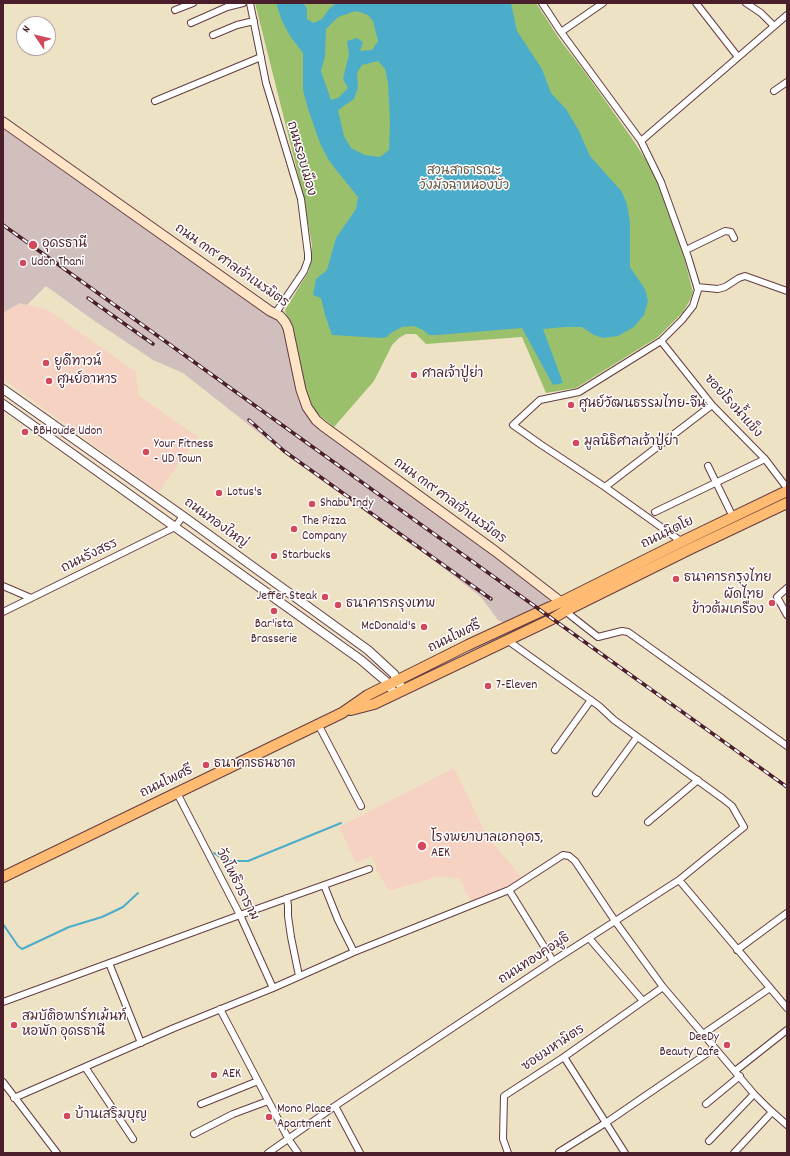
<!DOCTYPE html>
<meta charset="utf-8">
<style>
body{margin:0}
#map{position:relative;width:790px;height:1156px;overflow:hidden;background:#eee2c4;font-family:Dekko,sans-serif}
canvas{display:block}
.frame{position:absolute;inset:0;border:4px solid #4a1f2b;pointer-events:none}
.north{position:absolute;left:16px;top:16px;width:40px;height:40px;box-sizing:border-box;background:#fff;border:1px solid #b7a5aa;border-radius:50%;rotate:305deg;font-size:11px;font-weight:700;line-height:16px;text-align:center;color:#4a1f2b}
.north::after{content:'';display:block;margin:auto;width:14px;height:18px;background:#d1495b;clip-path:polygon(50% 0,100% 100%,50% 72%,0 100%)}
</style>
<div id="map">
<canvas width="790" height="1156"></canvas>
<div class="frame"></div>
<div class="north">N</div>
</div>
<script>
const c = document.querySelector('canvas').getContext('2d');
c.lineJoin = 'round';
function fill(path, color) { c.fillStyle = color; c.fill(path, 'evenodd'); }
const poly = rows => new Path2D(rows.map(r => 'M' + r).join(''));
function strokePath(path, color, width, dash) { c.strokeStyle = color; c.lineWidth = width; c.lineCap = dash ? 'butt' : 'round'; c.setLineDash(dash || []); c.stroke(path); }
function write(font, color, halo, rows, align = 'center') {
  c.font = font + ' Dekko,"Playpen Sans Thai",sans-serif'; c.lineWidth = 3; c.setLineDash([]); c.textBaseline = 'middle'; c.strokeStyle = halo; c.fillStyle = color; for (const [text, x, y, turn = 0] of rows) {
    c.save(); c.translate(x, y); c.rotate((+turn || 0) * Math.PI / 180); c.textAlign = isNaN(turn) ? turn : align; if (halo) c.strokeText(text, 0, 0); c.fillText(text, 0, 0); c.restore();
  }
}
fill(poly([
 [20,303,48,310,136,372,139,396,198,437,159,492,3,379,3,314,6,311],
 [454,768,487,836,523,879,508,888,471,903,460,878,437,877,389,891,376,870,376,865,371,856,356,863,339,827]
]), '#f6d2c3');
fill(poly([
 [3,125,282,324,305,410,548,596,548,603,506,624,498,620,481,597,423,552,296,462,183,373,153,360,96,322,46,286,27,305,20,303,6,311,3,314]
]), '#d1bfbd');
fill(poly([
 [255,3,536,3,560,40,584,71,631,137,650,166,660,187,680,242,693,292,690,300,683,312,658,337,576,388,546,393,522,337,426,344,416,334,406,334,399,338,392,345,374,381,334,427,317,413,307,396,285,310,309,271,312,245,302,190]
]), '#9ac06b');
fill(poly([
 [276,3,303,3,307,8,307,19,314,23,322,19,329,9,336,3,511,3,517,31,542,69,551,93,566,109,579,131,590,156,622,192,627,204,630,222,630,267,645,289,648,301,644,315,634,327,618,336,603,338,594,335,582,327,565,327,543,329,563,383,553,385,522,328,438,335,429,335,423,330,414,326,402,327,391,333,387,337,381,338,332,335,325,315,321,298,313,295,316,279,327,270,336,238,356,209,358,197,337,171,328,159,320,143,308,109,303,90,303,53,290,36,282,21],
 [356,11,368,15,373,21,378,41,372,50,360,51,363,42,357,38,347,41,349,54,343,79,348,88,338,98,331,100,321,71,325,57,326,29,338,17],
 [378,61,385,69,388,83,390,122,389,150,380,157,365,155,351,148,344,136,338,110,354,99,358,88,357,73,362,65]
]), '#4cadcb');
strokePath(poly([
 [214,853,226,861,248,861,341,823],
 [3,924,18,946,22,949,69,927,102,917,123,907,138,893]
]), '#4cadcb', 2);
const minor = poly([
 [250,3,266,83,301,199,308,254,308,260,304,271,275,314],
 [542,3,561,32,641,141,661,182,688,257,698,290,693,306,682,320,661,341,579,392,540,400,513,425,540,444,605,487,682,542],
 [696,3,738,57],
 [746,3,761,13,774,26],
 [175,10,193,3],
 [191,23,227,7,243,3],
 [561,32,603,3],
 [213,35,237,25,254,21],
 [774,91,787,82],
 [155,101,261,57],
 [641,141,787,15],
 [686,250,725,231,731,232,734,238],
 [697,287,718,289,725,287,739,278,745,276,787,291],
 [661,341,712,405,765,459,787,488],
 [708,466,733,517],
 [605,487,712,405],
 [655,512,765,459],
 [3,586,31,598],
 [787,588,777,597,787,615],
 [565,611,598,637,622,631,628,632,787,746],
 [3,612,175,527,183,516],
 [318,724,361,806],
 [555,750,591,700],
 [177,793,240,915,273,988],
 [596,793,637,737],
 [648,822,698,780],
 [679,880,787,1008],
 [324,885,338,920,354,952],
 [509,890,553,961],
 [287,898,288,906,288,916,291,937,299,976],
 [589,938,643,1001],
 [737,950,787,913],
 [109,963,141,1043],
 [3,1002,240,915,369,869],
 [220,1009,289,1140,298,1153],
 [703,1034,770,988],
 [564,1057,625,1153],
 [85,1067,133,1139],
 [735,1071,787,1030],
 [3,1082,57,1153],
 [14,1098,174,1028,273,988,354,952,509,890,563,855,569,856,575,861,615,921,663,987,754,1094,769,1109,787,1125],
 [201,1104,258,1081],
 [706,1104,740,1076],
 [335,1106,360,1153],
 [194,1134,233,1114,268,1101],
 [709,1141,754,1094],
 [559,1152,607,1122,715,1048],
 [268,1153,335,1106,553,961,679,880,744,827,732,806,722,798,614,720,599,706,507,640],
 [508,1153,503,1139,504,1096,564,1057,663,987],
 [734,1153,772,1112]
]);
const tertiary = poly([
 [3,389,183,516,368,650,394,674,400,685],
 [3,404,361,660,389,684,394,694]
]);
const secondary = poly([
 [3,122,270,311,280,316,285,322,288,328,301,390,307,407,316,420,323,426,495,551,561,602]
]);
const primary = poly([
 [351,710,374,704,552,619,565,611,690,549,787,503],
 [3,877,342,713,368,695,468,645,561,602,685,540,787,491]
]);
strokePath(minor, '#633c42', 8);
strokePath(tertiary, '#633c42', 10);
strokePath(secondary, '#633c42', 11);
strokePath(primary, '#633c42', 12);
strokePath(minor, '#fff', 6);
strokePath(tertiary, '#fff', 8);
strokePath(secondary, '#ffe4c6', 9);
strokePath(primary, '#ffbb71', 10);
const rail = poly([
 [3,225,787,787],
 [88,298,153,344],
 [249,420,284,451,491,599]
]);
strokePath(rail, '#4a1f2b', 3.5);
strokePath(rail, '#fff', 2, [6]);
for (const [x, y, r, color] of [
 [33,245,5,"#d1495b"],
 [23,263,4,"#d1495b"],
 [46,363,4,"#d1495b"],
 [414,375,4,"#d1495b"],
 [49,381,4,"#d1495b"],
 [571,405,4,"#d1495b"],
 [25,432,4,"#d1495b"],
 [576,443,4,"#d1495b"],
 [146,452,4,"#d1495b"],
 [219,493,4,"#d1495b"],
 [312,504,4,"#d1495b"],
 [294,529,4,"#d1495b"],
 [274,556,4,"#d1495b"],
 [676,579,4,"#d1495b"],
 [325,597,4,"#d1495b"],
 [772,603,4,"#d1495b"],
 [338,605,4,"#d1495b"],
 [274,611,4,"#d1495b"],
 [424,627,4,"#d1495b"],
 [488,686,4,"#d1495b"],
 [206,765,4,"#d1495b"],
 [422,846,5,"#d1495b"],
 [14,1025,4,"#d1495b"],
 [727,1045,4,"#d1495b"],
 [214,1075,4,"#d1495b"],
 [67,1116,4,"#d1495b"],
 [269,1117,4,"#d1495b"]
]) { const dot = new Path2D(); dot.arc(x, y, r, 0, 2 * Math.PI); c.fillStyle = color; c.fill(dot); strokePath(dot, '#fff', 1.5); }
write('13px', '#4a1f2b', '#fff', [
 ["ถนนรอบเมือง",300,159,74],
 ["ถนน ๓๙ ศาลเจ้าเนรมิตร",231,267,35],
 ["ซอยโรงน้ำแข็ง",732,407,48],
 ["ถนน ๓๙ ศาลเจ้าเนรมิตร",449,502,36],
 ["ถนนทองใหญ่",215,524,36],
 ["ถนนนิตโย",668,534,-26],
 ["ถนนรังสรร",90,557,-26],
 ["ถนนโพศรี",455,638,-26],
 ["ถนนโพศรี",167,783,-26],
 ["วัดโพธิวราราม",236,885,63],
 ["ถนนทองคอมูธิ",535,960,-33],
 ["ซอยมหามิตร",554,1049,-34]
]);
write('13px', '#665741', '#fff', [
 ["สวนสาธารณะ",464,172],
 ["วังมัจฉาหนองบัว",464,187]
]);
write('13px', '#4a1f2b', '#fff', [
 ["อุดรธานี",42,245],
 ["Udon Thani",31,263],
 ["ยูดีทาวน์",54,363],
 ["ศาลเจ้าปู่ย่า",422,375],
 ["ศูนย์อาหาร",57,381],
 ["ศูนย์วัฒนธรรมไทย-จีน",579,405],
 ["BBHoude Udon",33,432],
 ["มูลนิธิศาลเจ้าปู่ย่า",584,443],
 ["Your Fitness",154,445],
 ["- UD Town",154,460],
 ["Lotus's",227,493],
 ["Shabu Indy",320,504],
 ["The Pizza",302,522],
 ["Company",302,537],
 ["Starbucks",282,556],
 ["ธนาคารกรุงไทย",684,579],
 ["ผัดไทย",764,596,"right"],
 ["ข้าวต้มเครื่อง",764,611,"right"],
 ["Jeffer Steak",317,597,"right"],
 ["ธนาคารกรุงเทพ",346,605],
 ["Bar'ista",274,625,"center"],
 ["Brasserie",274,640,"center"],
 ["McDonald's",416,627,"right"],
 ["7-Eleven",496,686],
 ["ธนาคารธนชาต",214,765],
 ["โรงพยาบาลเอกอุดร,",431,839],
 ["AEK",431,854],
 ["สมบัติอพาร์ทเม้นท์",22,1018],
 ["หอพัก อุดรธานี",22,1033],
 ["DeeDy",719,1038,"right"],
 ["Beauty Cafe",719,1053,"right"],
 ["AEK",222,1075],
 ["Mono Place",277,1110],
 ["Apartment",277,1125],
 ["บ้านเสริมบุญ",75,1116]
], 'left');
</script>
